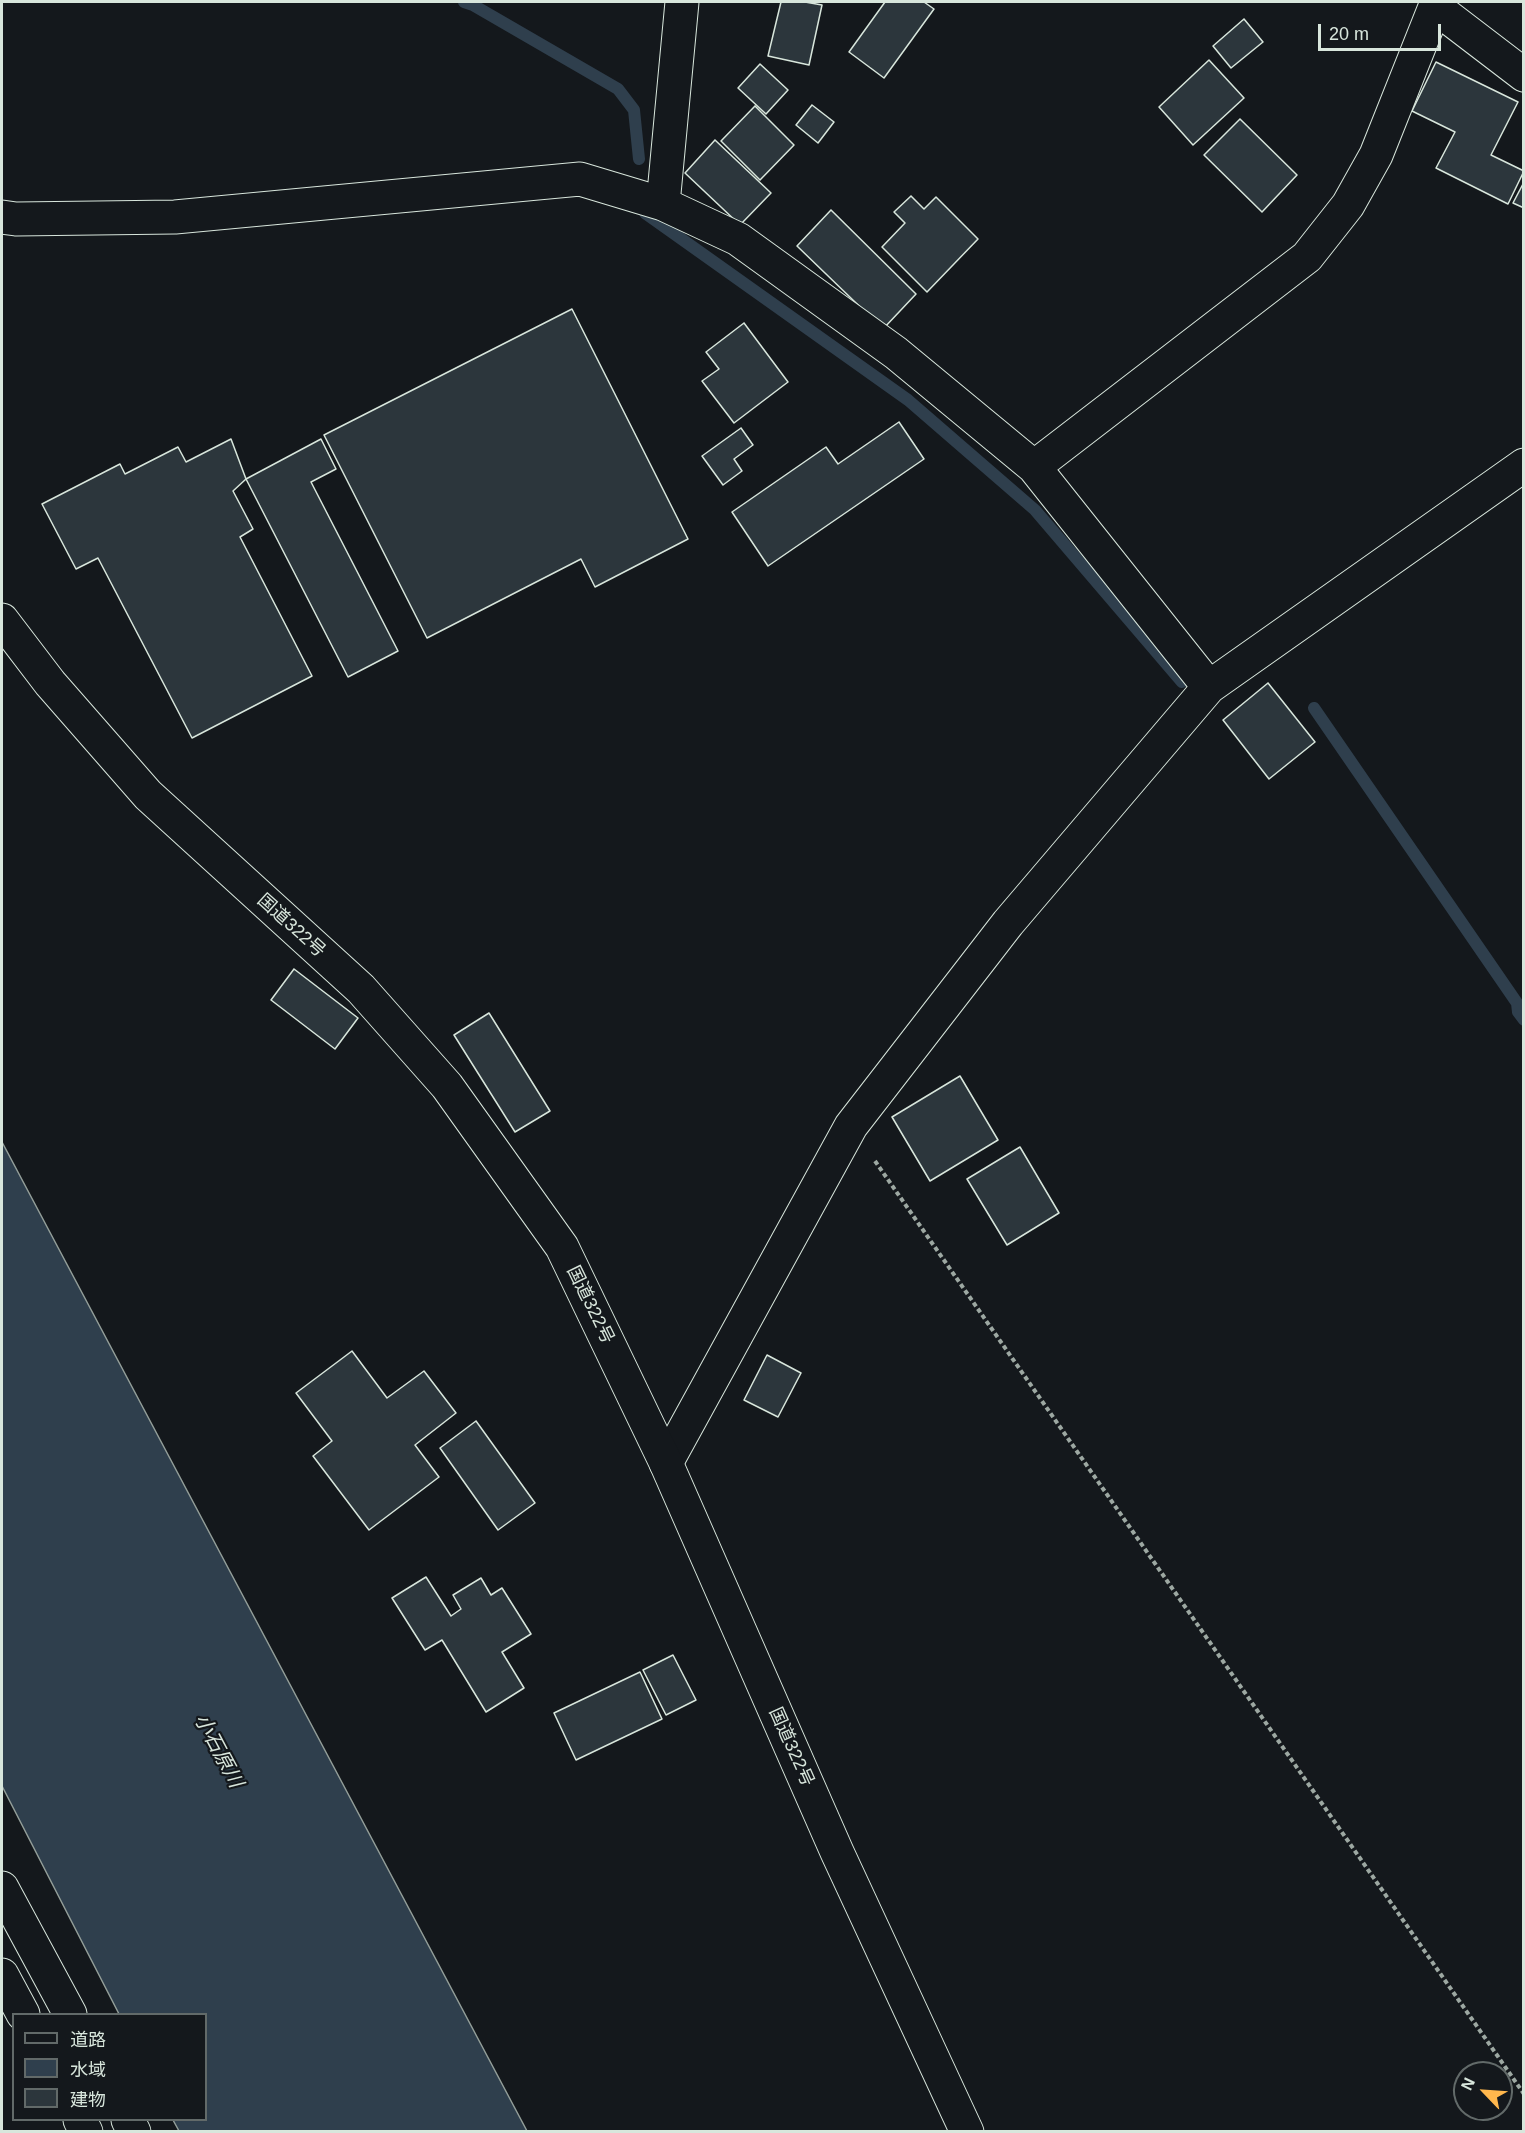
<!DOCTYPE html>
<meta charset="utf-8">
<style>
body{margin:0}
#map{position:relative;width:1525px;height:2133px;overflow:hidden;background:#14181c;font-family:Helvetica,"Noto Sans JP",sans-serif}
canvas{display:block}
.frame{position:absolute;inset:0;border:3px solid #d8e6dc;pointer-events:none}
.legend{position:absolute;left:12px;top:2013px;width:195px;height:108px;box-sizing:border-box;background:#14181c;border:2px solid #626a69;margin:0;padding:8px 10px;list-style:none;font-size:18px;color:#d8e6dc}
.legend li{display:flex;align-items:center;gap:12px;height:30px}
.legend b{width:30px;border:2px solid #626a69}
.north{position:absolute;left:1453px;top:2061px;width:60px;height:60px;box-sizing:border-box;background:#14181c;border:2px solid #626a69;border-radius:50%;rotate:295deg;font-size:16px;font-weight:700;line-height:24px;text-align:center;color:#d8e6dc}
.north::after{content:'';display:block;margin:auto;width:21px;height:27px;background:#ffb74d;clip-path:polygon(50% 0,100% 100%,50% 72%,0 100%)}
.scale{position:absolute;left:1318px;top:24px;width:123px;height:27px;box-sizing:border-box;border:3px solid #d8e6dc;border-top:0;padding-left:8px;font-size:18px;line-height:21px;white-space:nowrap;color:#d8e6dc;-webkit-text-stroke:4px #14181c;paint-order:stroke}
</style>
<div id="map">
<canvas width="1525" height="2133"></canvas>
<div class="frame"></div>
<ul class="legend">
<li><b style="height:8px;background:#14181c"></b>道路</li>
<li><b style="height:16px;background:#2f3f4d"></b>水域</li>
<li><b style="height:16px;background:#2c363c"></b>建物</li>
</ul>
<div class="north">N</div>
<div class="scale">20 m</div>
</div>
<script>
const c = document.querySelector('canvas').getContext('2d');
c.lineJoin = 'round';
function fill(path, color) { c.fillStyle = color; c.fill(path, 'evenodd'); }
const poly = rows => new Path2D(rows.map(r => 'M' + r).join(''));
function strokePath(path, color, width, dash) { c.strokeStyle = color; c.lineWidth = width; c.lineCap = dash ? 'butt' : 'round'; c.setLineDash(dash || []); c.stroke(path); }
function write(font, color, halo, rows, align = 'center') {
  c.font = font + ' Helvetica,"Noto Sans JP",sans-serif'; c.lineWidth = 4.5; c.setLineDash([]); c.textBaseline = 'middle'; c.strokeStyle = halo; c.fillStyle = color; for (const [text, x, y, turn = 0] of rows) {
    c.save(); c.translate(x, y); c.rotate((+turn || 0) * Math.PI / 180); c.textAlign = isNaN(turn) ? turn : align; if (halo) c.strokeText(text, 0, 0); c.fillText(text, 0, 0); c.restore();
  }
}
const water = poly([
 [2,1142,527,2131,179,2131,173,2120,206,2120,206,2014,119,2014,2,1786,2,1142]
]);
fill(water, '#2f3f4d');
strokePath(water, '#939e99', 1.5);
strokePath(poly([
 [464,2,473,5,618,89,634,110,639,159],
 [645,213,908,400,1035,510,1182,682],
 [1314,708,1517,1003,1518,1012,1524,1020]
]), '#2f3f4d', 12);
const building = poly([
 [781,2,805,2,822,5,809,65,768,56,781,2],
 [885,2,924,2,934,9,884,78,849,52,885,2],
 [1244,19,1263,42,1231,68,1213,46,1244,19],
 [1209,60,1244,98,1193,145,1159,107,1209,60],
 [1436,62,1518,102,1491,155,1524,171,1508,204,1436,168,1455,132,1412,111,1436,62],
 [760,64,788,90,766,114,738,88,760,64],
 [812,105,834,122,818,143,796,125,812,105],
 [755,106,794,145,760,180,721,141,755,106],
 [1240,119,1297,175,1262,212,1204,155,1240,119],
 [715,140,771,193,740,225,685,173,715,140],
 [1524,182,1524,208,1513,203,1524,182],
 [911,196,924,209,936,197,978,239,927,292,882,247,905,223,894,212,911,196],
 [831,210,916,294,883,329,797,246,831,210],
 [572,309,688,539,595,587,581,559,427,638,324,435,572,309],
 [744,323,788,382,734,423,702,381,719,369,706,352,744,323],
 [899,422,924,459,768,566,732,512,826,447,838,464,899,422],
 [741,428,753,445,734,459,742,471,723,485,702,456,741,428],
 [231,439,246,479,233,491,253,529,240,537,312,676,192,738,98,558,76,569,42,504,120,464,125,474,178,447,186,462,231,439],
 [321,439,336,469,311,482,398,651,348,677,246,479,321,439],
 [1268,683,1315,742,1269,779,1223,720,1268,683],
 [294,969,358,1018,335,1049,271,1000,294,969],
 [489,1013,550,1111,515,1132,454,1035,489,1013],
 [960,1076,998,1140,930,1181,892,1117,960,1076],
 [1020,1147,1059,1213,1007,1245,967,1179,1020,1147],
 [352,1351,387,1398,424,1371,456,1413,415,1445,439,1477,369,1530,313,1456,332,1441,296,1393,352,1351],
 [767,1355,801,1373,778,1417,744,1400,767,1355],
 [476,1421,535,1503,498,1530,440,1448,476,1421],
 [426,1577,451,1616,461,1609,453,1595,481,1578,491,1595,502,1588,531,1634,502,1652,524,1688,486,1712,442,1640,425,1650,392,1598,426,1577],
 [673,1655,696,1700,666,1715,643,1670,673,1655],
 [640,1672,662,1719,576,1760,554,1713,640,1672]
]);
fill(building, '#2c363c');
strokePath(building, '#d8e6dc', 1.5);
const street = poly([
 [1435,7,1524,75],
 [663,204,682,2],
 [2,217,16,219,175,217,580,179,663,204,738,239,896,353,1034,467,1209,687],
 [1034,467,1307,257,1348,205,1376,155,1437,2],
 [666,1463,851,1126,1008,923,1209,687,1524,465],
 [2,1888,70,2014],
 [2,1975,23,2014],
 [80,2120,86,2132],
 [128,2120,134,2132]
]);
const highway = poly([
 [2,620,50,683,148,795,361,989,447,1086,562,1247,666,1463,837,1852,967,2132]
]);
strokePath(street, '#d8e6dc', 35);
strokePath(highway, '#d8e6dc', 35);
strokePath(poly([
 [875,1161,1524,2094]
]), '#9da8a2', 4, [4.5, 3]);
strokePath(street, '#14181c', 33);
strokePath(highway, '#14181c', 33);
write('18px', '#d8e6dc', '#14181c', [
 ["国道322号",291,926,42],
 ["国道322号",590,1305,64],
 ["国道322号",791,1747,66]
]);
write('italic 20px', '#d8e6dc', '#14181c', [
 ["小石原川",218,1751,62]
]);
</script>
